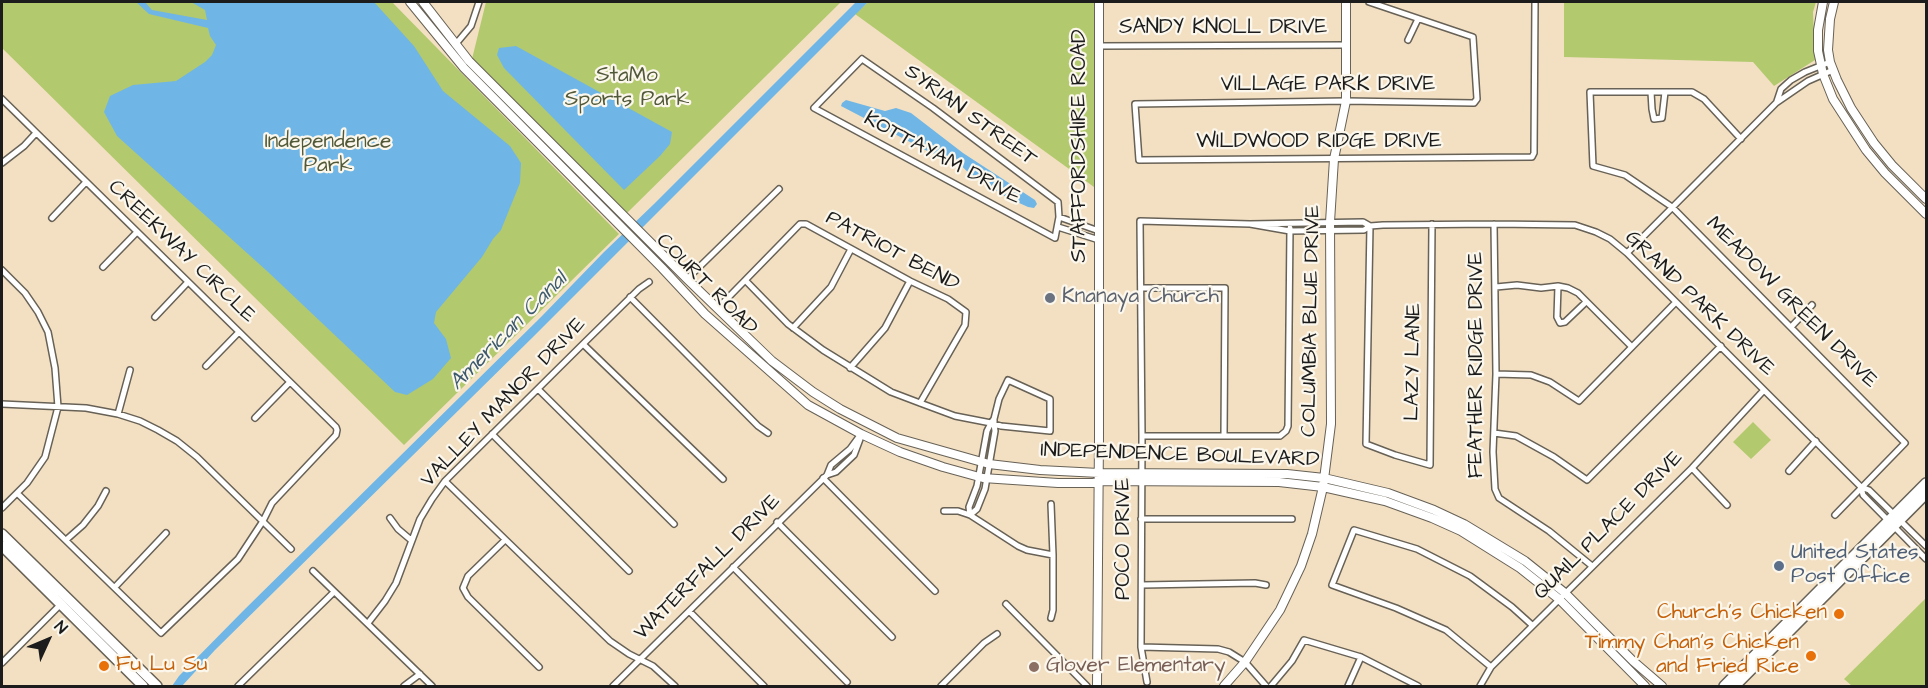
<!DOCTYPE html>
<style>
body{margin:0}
#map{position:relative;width:1928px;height:688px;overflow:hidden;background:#f3e0c3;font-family:"Architects Daughter",sans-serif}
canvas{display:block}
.frame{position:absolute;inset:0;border:3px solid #1c1c1c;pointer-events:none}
.north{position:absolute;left:18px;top:610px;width:60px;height:60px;-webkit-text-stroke:4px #fbf7ec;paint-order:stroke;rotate:46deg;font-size:16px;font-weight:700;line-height:24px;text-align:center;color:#1c1c1c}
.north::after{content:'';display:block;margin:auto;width:21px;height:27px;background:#1c1c1c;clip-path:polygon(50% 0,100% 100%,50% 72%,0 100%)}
</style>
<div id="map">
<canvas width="1928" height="688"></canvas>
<div class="frame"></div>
<div class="north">N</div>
</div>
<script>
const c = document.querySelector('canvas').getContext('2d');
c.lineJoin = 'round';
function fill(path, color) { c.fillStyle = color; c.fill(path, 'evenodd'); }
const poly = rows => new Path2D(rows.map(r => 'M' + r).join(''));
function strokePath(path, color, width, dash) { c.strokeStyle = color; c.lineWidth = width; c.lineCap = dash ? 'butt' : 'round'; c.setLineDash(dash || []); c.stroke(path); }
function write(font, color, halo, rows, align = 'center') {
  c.font = font + ' "Architects Daughter",sans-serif'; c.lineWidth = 4.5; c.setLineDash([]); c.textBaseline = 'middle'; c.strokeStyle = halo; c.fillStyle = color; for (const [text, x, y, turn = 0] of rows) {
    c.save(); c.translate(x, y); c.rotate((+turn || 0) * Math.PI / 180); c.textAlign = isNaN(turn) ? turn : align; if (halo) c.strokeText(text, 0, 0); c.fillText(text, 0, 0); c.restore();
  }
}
fill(poly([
 [2,2,392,2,619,234,404,445,2,48],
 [486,2,838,2,840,3,626,214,472,59],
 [868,2,1094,2,1094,187,855,14],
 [1564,2,1816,2,1813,12,1815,60,1774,86,1753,62,1564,57],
 [1753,422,1771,440,1751,459,1733,442],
 [1926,598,1926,686,1852,686,1844,679]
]), '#b3c96e');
fill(poly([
 [136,2,145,2,152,10,207,20,205,10,191,2,374,2,414,46,443,91,510,146,521,163,520,183,501,230,493,239,482,257,436,312,434,323,446,339,451,358,433,379,407,395,395,392,267,271,117,136,104,112,110,96,133,85,176,81,205,62,212,55,216,45,210,36,208,28,149,14],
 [856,2,868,2,532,338,215,650,182,686,172,686,179,676,243,611,541,317,604,252,654,204],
 [516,46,672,132,670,144,660,156,624,190,504,68,497,55,499,48],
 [846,100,885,111,896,108,911,113,963,153,1035,200,1037,204,1034,208,1028,207,1006,197,970,174,954,159,931,153,841,106,842,103]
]), '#6fb6e6');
const street = poly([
 [1369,2,1473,37,1477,99,1474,103,1346,101,1135,104,1139,160,1532,157,1534,153,1535,2],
 [1408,40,1418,19],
 [455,45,471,26,479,2],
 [1099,46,1347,45],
 [862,59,933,108,1058,202,1059,217,1055,238,814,108,862,59],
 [1651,92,1652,109,1654,119,1662,118,1665,92],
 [2,99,336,427,337,430,336,435,272,503,263,521,238,559,161,633,18,494],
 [1777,101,1781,89,1791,80,1805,72,1830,62],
 [1741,139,1704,99,1692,92,1590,92,1593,166,1625,175,1672,207,1905,443,1835,515],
 [2,163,24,146,36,133],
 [1059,217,1099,231],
 [52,218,86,182],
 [1250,224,1290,231,1364,230,1370,226,1383,225,1494,224,1575,225,1596,232,1610,239,1627,253,1861,487,1869,490,1926,546],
 [1494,224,1496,374,1493,452,1495,489,1499,498,1549,531,1592,566],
 [1370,226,1366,444,1395,455,1430,465,1432,224],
 [1058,227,1099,240],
 [1627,253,1776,103,1808,81,1833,70],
 [103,267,137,232],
 [2,270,25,293,38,312,48,332,55,368,58,407,45,457,27,483,2,508],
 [687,279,779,189],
 [746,281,788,324,823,350,891,392,920,403,955,416,991,423,994,424,1001,426,1050,431,1050,399,1008,380,999,399,994,419,991,423,987,431,977,486,969,507,970,515,977,509,985,489,995,431,994,424,994,419],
 [1558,286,1557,317,1560,323,1565,322,1586,302],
 [1496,287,1517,285,1541,288,1558,286,1568,288,1578,293,1632,347],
 [1142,288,1225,288,1224,436],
 [630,297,758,426,768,433],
 [718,308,800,224,806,224,910,281,948,299,966,312,965,325,920,403],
 [155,317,188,282],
 [1792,326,1812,305],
 [793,328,831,287,851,249],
 [583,344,723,479],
 [206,366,239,332],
 [850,368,885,328,910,281],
 [1496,374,1531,375,1550,382,1579,401,1676,302],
 [538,389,674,524],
 [2,404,86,408,118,414,140,421,158,430,177,441,197,457,291,549],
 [118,414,130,370],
 [255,418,290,382],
 [1494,433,1516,436,1554,457,1587,480,1721,346],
 [492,434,629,571],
 [1142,436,1280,436,1286,431,1288,426,1290,228],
 [1692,468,1727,505],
 [1789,471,1816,441],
 [827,475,836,472,854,455,860,439],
 [823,478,935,591],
 [445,481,610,641,629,654,653,666,675,686],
 [1861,487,1863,495,1926,559],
 [1051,504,1053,555,1053,610,1051,618],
 [944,511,958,511,970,515,1018,546,1027,550,1053,555],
 [390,518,398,529,411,540],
 [1141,519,1292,519],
 [777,522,892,637],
 [66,540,83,525,98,506,106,491],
 [505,540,468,576,463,588,468,597,539,667],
 [733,567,847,682],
 [313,571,432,686],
 [1142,585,1255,583,1266,585],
 [115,587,166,533],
 [1006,604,1087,686],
 [689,611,764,686],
 [368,623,385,601,396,583,420,519,432,499,445,481,583,344,639,289,649,282],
 [1141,647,1218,649,1229,652,1245,662,1266,686],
 [2,663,62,603],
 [1491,667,1446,630,1396,608,1332,585,1354,530,1417,549,1470,576,1512,607,1532,625],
 [1147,682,1141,647,1142,436,1140,221,1250,224,1363,222,1370,226],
 [238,686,334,592],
 [404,686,420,674],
 [613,686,827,475,831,465,850,449,861,434],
 [941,686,984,643,997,634],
 [1271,686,1292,661,1304,640,1361,657,1418,686],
 [1348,686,1361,657],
 [1480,686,1491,667,1692,468,1764,390]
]);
const secondary = poly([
 [410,2,464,68,662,268,705,314,808,405,861,434,900,452,943,467,983,478,1058,483,1093,483,1104,481,1279,482,1323,487,1385,501,1432,518,1461,531,1520,568,1559,599,1645,686],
 [423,2,469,61,687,279,772,361,813,392,840,409,897,438,989,464,1040,470,1099,473,1287,474,1324,478,1388,493,1434,510,1464,524,1525,561,1565,593,1633,661,1662,686],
 [1823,2,1818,30,1818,51,1823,74,1833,99,1866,150,1885,173,1926,214],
 [1834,2,1830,19,1828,50,1830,62,1837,80,1851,108,1874,143,1892,165,1926,199],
 [1097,686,1099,437,1099,2],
 [1224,686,1245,662,1280,610,1301,566,1312,534,1323,487,1331,424,1330,222,1334,159,1346,101,1346,2]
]);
const primary = poly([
 [2,534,157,686],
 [2,546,143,686],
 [1724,686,1926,483],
 [1735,686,1926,494]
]);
strokePath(street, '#676156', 8);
strokePath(secondary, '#676156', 10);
strokePath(primary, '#676156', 12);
strokePath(street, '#fff', 5);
strokePath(secondary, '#fff', 8);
strokePath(primary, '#fff', 9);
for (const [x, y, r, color] of [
 [1050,298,6,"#6b7280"],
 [1779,566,6,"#5c6f8a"],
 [1839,614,6,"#e8710a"],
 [1811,656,6,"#e8710a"],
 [104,666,6,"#e8710a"],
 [1034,667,6,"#8d6e63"]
]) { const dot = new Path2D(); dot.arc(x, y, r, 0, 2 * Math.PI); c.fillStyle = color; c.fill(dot); strokePath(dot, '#fbf7ec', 2); }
write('21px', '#1c1c1c', '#fbf7ec', [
 ["SANDY KNOLL DRIVE",1223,29],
 ["VILLAGE PARK DRIVE",1328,86],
 ["SYRIAN STREET",970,116,36],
 ["WILDWOOD RIDGE DRIVE",1319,143],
 ["STAFFORDSHIRE ROAD",1081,146,-90],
 ["KOTTAYAM DRIVE",942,159,28],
 ["CREEKWAY CIRCLE",181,252,44],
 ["PATRIOT BEND",892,252,28],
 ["COURT ROAD",706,285,45],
 ["MEADOW GREEN DRIVE",1791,303,45],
 ["GRAND PARK DRIVE",1699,304,44],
 ["COLUMBIA BLUE DRIVE",1312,321,-89],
 ["LAZY LANE",1414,362,-89],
 ["FEATHER RIDGE DRIVE",1478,365,-90],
 ["VALLEY MANOR DRIVE",504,403,-46],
 ["INDEPENDENCE BOULEVARD",1180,456,2],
 ["QUAIL PLACE DRIVE",1609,526,-45],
 ["POCO DRIVE",1125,539,-90],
 ["WATERFALL DRIVE",708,568,-45]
]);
write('21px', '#515939', '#fbf7ec', [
 ["StaMo",627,77],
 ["Sports Park",627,101],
 ["Independence",328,143],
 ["Park",328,167]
]);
write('21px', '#5b616d', '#fbf7ec', [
 ["Knanaya Church",1062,298]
], 'left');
write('21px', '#4e5e75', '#fbf7ec', [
 ["United States",1791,554],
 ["Post Office",1791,578]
], 'left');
write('21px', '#c56008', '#fbf7ec', [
 ["Church's Chicken",1827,614],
 ["Timmy Chan's Chicken",1799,644],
 ["and Fried Rice",1799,668],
 ["Fu Lu Su",116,666,"left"]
], 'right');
write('21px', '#785e54', '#fbf7ec', [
 ["Glover Elementary",1046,667]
], 'left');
write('italic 22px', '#3d5a6d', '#fbf7ec', [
 ["American Canal",509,332,-45]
]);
</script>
